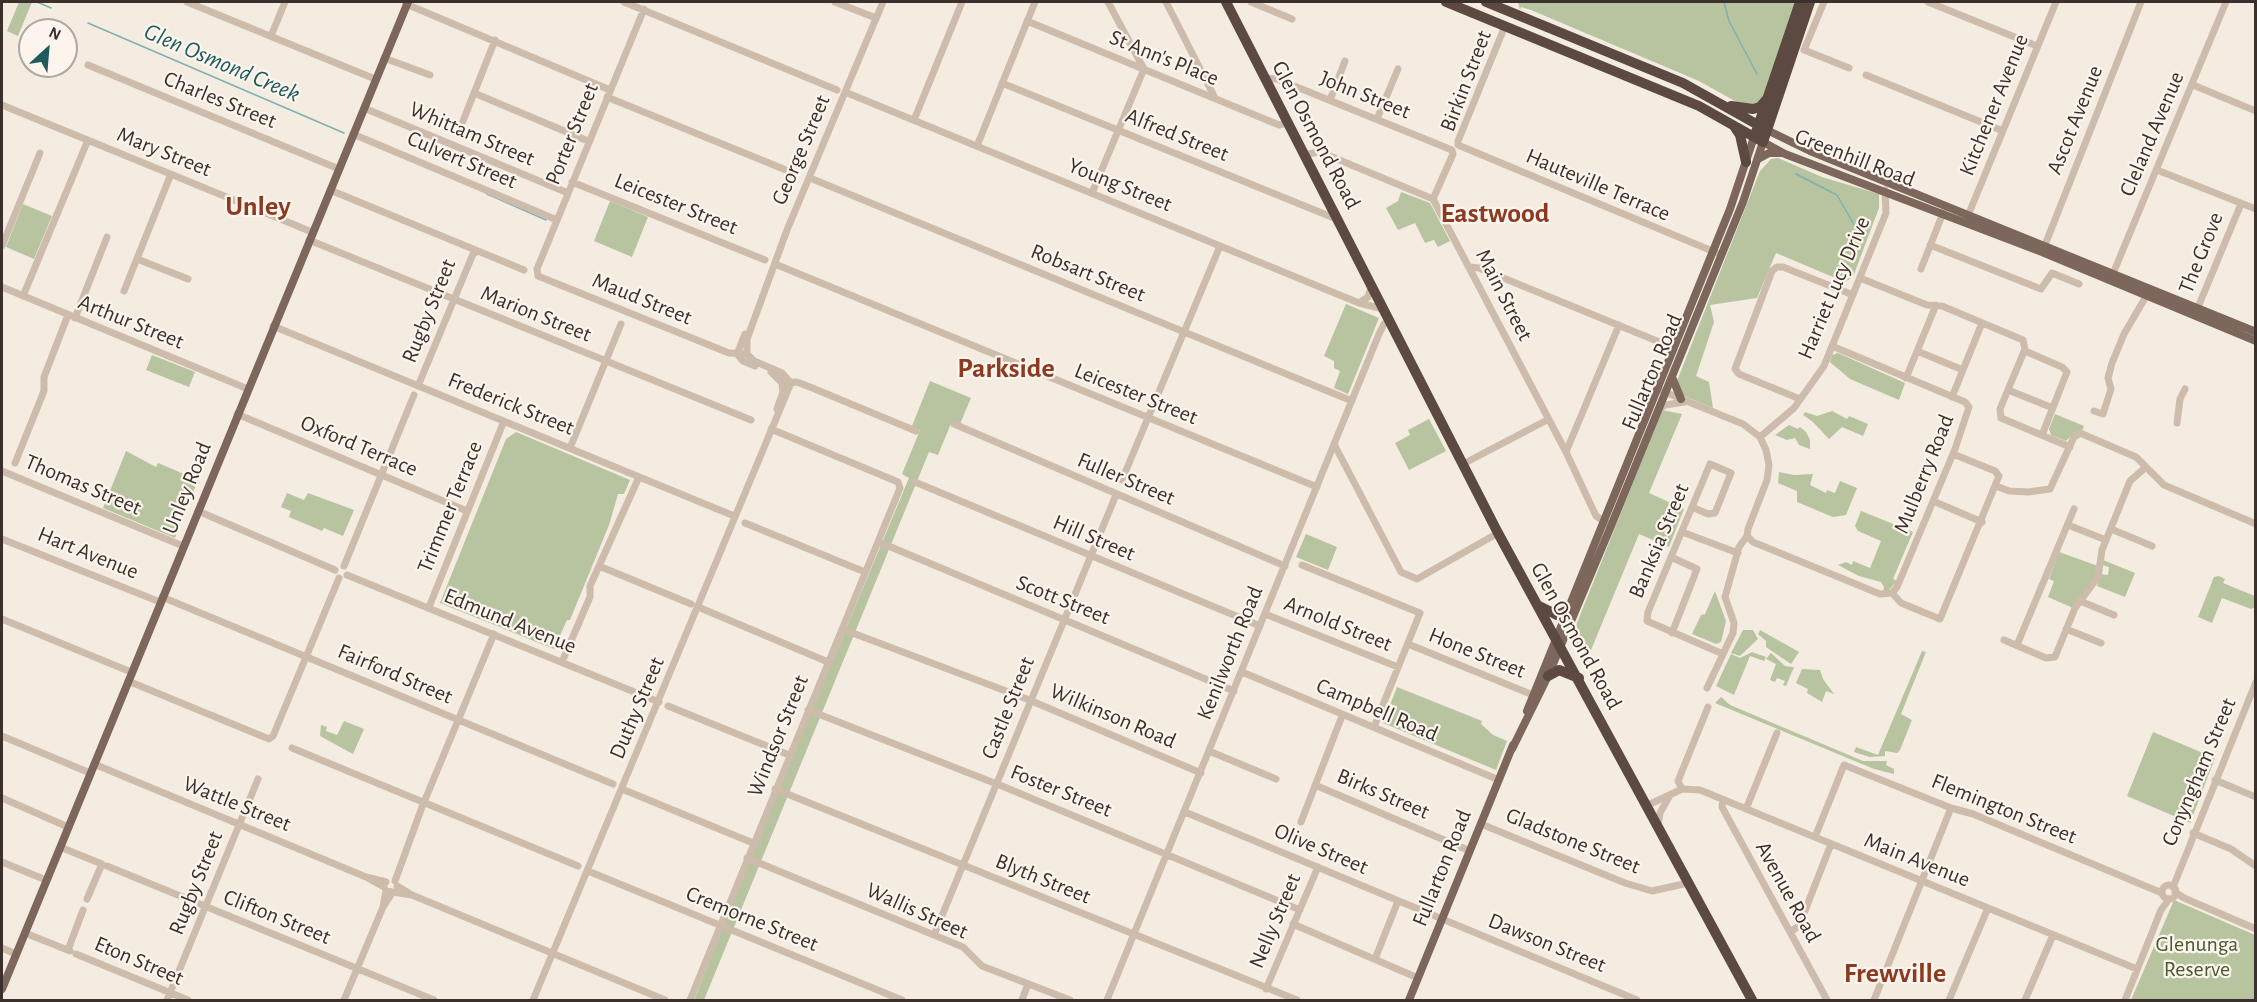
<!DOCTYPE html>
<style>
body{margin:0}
#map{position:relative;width:2257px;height:1002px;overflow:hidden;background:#f4ebe1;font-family:"Alegreya Sans",sans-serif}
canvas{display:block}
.frame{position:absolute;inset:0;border:3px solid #3b302b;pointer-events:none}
.north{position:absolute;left:18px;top:18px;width:60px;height:60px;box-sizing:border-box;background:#fbf5ee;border:2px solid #aea6a0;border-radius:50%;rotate:26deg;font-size:16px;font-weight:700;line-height:24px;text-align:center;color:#3b302b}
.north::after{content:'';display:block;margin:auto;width:21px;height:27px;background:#1f5a5e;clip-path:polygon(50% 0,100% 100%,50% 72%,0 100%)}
</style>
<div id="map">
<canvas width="2257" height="1002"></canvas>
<div class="frame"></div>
<div class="north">N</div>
</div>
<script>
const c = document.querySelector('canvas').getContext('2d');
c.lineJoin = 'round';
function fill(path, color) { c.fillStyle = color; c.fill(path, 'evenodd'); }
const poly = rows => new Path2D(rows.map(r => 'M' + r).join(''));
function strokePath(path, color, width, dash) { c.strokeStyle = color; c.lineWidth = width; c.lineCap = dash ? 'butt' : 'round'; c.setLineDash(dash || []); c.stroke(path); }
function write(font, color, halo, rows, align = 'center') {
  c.font = font + ' "Alegreya Sans",sans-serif'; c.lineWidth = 4.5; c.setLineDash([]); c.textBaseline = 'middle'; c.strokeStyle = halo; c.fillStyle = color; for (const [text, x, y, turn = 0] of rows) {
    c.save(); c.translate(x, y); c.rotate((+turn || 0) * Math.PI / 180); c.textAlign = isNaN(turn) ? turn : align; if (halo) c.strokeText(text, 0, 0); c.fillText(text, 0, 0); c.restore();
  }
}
fill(poly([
 [19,2,32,2,18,36,7,31],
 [1518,2,1796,2,1762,100,1756,105,1742,105,1699,81,1531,10,1521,7,1520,10],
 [1778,158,1822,177,1879,194,1879,208,1853,277,1845,282,1776,253,1757,298,1710,305,1714,322,1696,376,1709,382,1713,408,1684,396,1675,386,1760,171,1771,159],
 [1401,192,1430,203,1450,241,1438,247,1434,240,1425,243,1415,223,1398,230,1386,208,1398,201],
 [610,201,648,217,632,257,594,241],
 [23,204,52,216,34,259,6,247],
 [1346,304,1379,318,1348,394,1334,388,1340,371,1334,368,1334,361,1324,356],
 [1838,353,1905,383,1899,400,1850,379,1830,362,1832,355],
 [152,355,195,372,189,387,146,370],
 [930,381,971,398,960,424,952,421,938,455,929,452,704,1000,694,1000,758,839,909,478,902,474,920,430,912,426],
 [1662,410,1682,414,1649,493,1684,509,1669,547,1639,534,1591,650,1571,642,1573,633],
 [1832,411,1847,419,1849,416,1868,424,1863,436,1842,427,1829,439,1813,422,1803,415,1805,412,1817,416],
 [2055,414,2084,426,2082,431,2075,432,2066,441,2051,435,2049,429],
 [1429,419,1446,451,1409,470,1395,443,1410,435,1408,430],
 [1789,425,1798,429,1800,427,1806,432,1810,440,1810,449,1799,445,1795,438,1787,440,1775,435],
 [516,432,630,480,624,494,618,494,609,525,570,620,567,620,554,649,440,603,506,439],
 [126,451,156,467,158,463,198,480,175,538,103,508],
 [1779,472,1794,475,1813,474,1810,485,1826,493,1827,490,1835,493,1840,481,1857,488,1846,515,1833,517,1797,502,1797,491,1778,483],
 [287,493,304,500,308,493,354,510,343,536,324,528,322,531,289,517,291,511,281,507],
 [1861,511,1913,532,1893,579,1897,581,1889,590,1883,592,1884,587,1881,582,1859,576,1838,565,1846,562,1852,565,1853,561,1870,568,1881,541,1858,531,1855,526],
 [1306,534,1337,547,1328,570,1296,557],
 [2059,552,2098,566,2096,577,2073,608,2048,597,2054,581,2049,579],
 [2103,560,2135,573,2125,597,2097,586,2101,574,2108,575,2109,567,2102,565],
 [2219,576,2225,579,2223,583,2255,596,2255,607,2251,609,2222,598,2212,623,2198,617,2214,577],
 [1715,591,1726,621,1721,642,1716,644,1692,634,1701,615,1705,614],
 [1743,630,1753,630,1758,639,1740,656,1731,653],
 [1760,630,1799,652,1791,664,1766,647,1766,641,1758,634],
 [1922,651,1926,652,1901,714,1912,720,1900,750,1897,753,1885,751,1885,756,1870,757,1854,752,1856,747,1878,755],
 [1752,652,1766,657,1764,661,1750,656,1734,695,1716,686,1731,654,1740,658],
 [1771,653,1785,666,1794,667,1786,686,1783,685,1785,681,1777,678,1775,682,1770,680,1776,664,1766,659],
 [1802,669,1820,670,1823,679,1834,694,1826,691,1822,702,1807,693,1808,689,1796,683],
 [1397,687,1482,721,1481,724,1493,735,1507,741,1496,770,1383,723],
 [1721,697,1730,705,1863,761,1887,761,1886,765,1894,769,1894,774,1874,769,1715,703],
 [344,721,364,729,353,754,320,736,321,725,327,727,326,731,337,735],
 [2153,732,2215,758,2190,823,2127,796],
 [2174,900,2255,935,2255,1000,2131,1000]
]), '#b8c4a0');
strokePath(poly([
 [37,2,51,8],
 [1724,2,1729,21,1757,74],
 [88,23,344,133],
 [1796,174,1837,195,1857,230],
 [487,194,546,220]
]), '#7fb0b2', 1.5);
strokePath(poly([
 [187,2,375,79],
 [624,2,837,90],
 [835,2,876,18],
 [1166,2,1215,98],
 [1251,2,1292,19],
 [1824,2,1804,50,1849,68],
 [1928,2,2037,46],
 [406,4,610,90],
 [644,9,537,269,538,276,729,353,747,354,754,361,782,373,791,383],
 [1027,21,1279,125,1287,123],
 [1505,26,1458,141,1458,145,1717,253],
 [271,36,285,2],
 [384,58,430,75],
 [88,65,339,169],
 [1866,75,2003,131],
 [1264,78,1277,79,1452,150,1453,154,1433,199],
 [1002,83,1339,220],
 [2193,85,2256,111],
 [845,92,1359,303,1383,309],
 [474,93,588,141],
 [607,97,786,170],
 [1330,100,1345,61],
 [2,105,312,232],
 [364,108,568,193],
 [1377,119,1398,69],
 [914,120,962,2],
 [463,121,495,40],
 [353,134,557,220],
 [977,146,1035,2],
 [1304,155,1318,152,1325,154,1433,199,1566,452,1596,516,1611,526],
 [2157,170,2256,209],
 [810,178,1352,401],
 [572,182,765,260],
 [330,190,524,270],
 [1092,193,1144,69,1108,2],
 [1967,218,2056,2],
 [309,240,751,420],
 [1930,245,2041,289,2052,273,2079,284],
 [2,246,40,153],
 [2043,250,2141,2],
 [137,259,188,279],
 [775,264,1317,487],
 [1470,267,1479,268,1674,348],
 [1921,269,1943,213],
 [2112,276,2226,2],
 [1860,278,1927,305,1942,306,2023,340,2025,349,2000,409,2001,418,2070,447],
 [2,287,248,389],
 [124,291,171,174],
 [23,296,88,140],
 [1359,303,1368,297,1371,287],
 [2196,312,2241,204],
 [75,318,107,237],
 [273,326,734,516],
 [1832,346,1965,402,1969,407,1955,449,1897,587,1892,593],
 [1917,351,1963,370],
 [2025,351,2062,367,2067,372,2042,435],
 [737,354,743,361,755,366],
 [737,354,745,334],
 [747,354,747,339,787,230,883,2],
 [771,372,782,383,783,392,777,409],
 [1906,378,1936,305],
 [782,383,797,382,810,387,916,431],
 [418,386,473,254,476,252],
 [1657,389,1743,424,1760,437,1766,450,1769,465,1767,480,1748,529,1747,536,1753,542,1880,594,1892,593,1901,603,1940,619,1999,476,1995,471,1953,454],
 [2008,390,2053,408],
 [1952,397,1982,323],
 [1800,399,1739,374,1735,369,1772,271,1777,267,1783,267,1853,295],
 [1659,409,1665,405,1685,402],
 [2094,411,2103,414,2111,389,2108,378,2112,363,2124,334,2148,293],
 [237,414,467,511],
 [2177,423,2180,399,2185,389],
 [954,424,1285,566],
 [1760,437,1794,408,1824,366,1886,213,1885,190],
 [1334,444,1401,572,1417,579,1498,533],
 [570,448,621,324],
 [1566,452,1619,325],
 [15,463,44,391,44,377,68,315],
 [1463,464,1549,419],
 [2,471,183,546],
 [1122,480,1220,246],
 [915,482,1260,626],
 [1996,486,2009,491,2028,492,2050,489,2074,437,2080,433,2136,457,2164,485,2256,524],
 [1933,501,1982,522],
 [1692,507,1708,514,1715,513,1731,473,1710,464,1648,612,1647,621,1723,654],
 [198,511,335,570],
 [745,523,865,572],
 [2068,525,2106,540],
 [2111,529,2152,546],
 [1682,532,1738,553],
 [2,539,160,602],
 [879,542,1234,691],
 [1671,557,1697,569,1672,633],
 [1302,565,1420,613,1374,727],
 [344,566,414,395],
 [599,566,691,604],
 [347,575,659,702],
 [162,597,613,784],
 [2080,601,2114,615],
 [429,607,504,421],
 [698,607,828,662],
 [1265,614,1398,667],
 [2,619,131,672],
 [842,629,1027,699,1201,773],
 [2066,629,2101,643],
 [2004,640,2046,658,2055,657,2075,608,2098,577,2102,550,2130,481,2146,467],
 [1408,644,1533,695],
 [2017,645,2074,509],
 [562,662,590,597,590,586,639,477],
 [1242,672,1499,780],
 [128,681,269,739,273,736,339,578],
 [1707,688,1733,633,1734,623,1725,597,1739,547,1747,536],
 [668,706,789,755],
 [1708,707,1678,781,1682,789,1700,790,2137,969],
 [808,710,1002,786,1300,910],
 [2,736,90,773],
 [292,748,578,866],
 [1209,751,1276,779],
 [94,764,366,877],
 [2215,780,2256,797],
 [1315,785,1470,851],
 [622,789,753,843],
 [775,789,1297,1000],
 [2,798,68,827],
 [1723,800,1722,807,1827,1000],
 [1646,806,1682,789],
 [1746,809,1777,733],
 [1185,812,1637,1000],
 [1301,822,1342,716],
 [1481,824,1625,883,1652,891,1688,883],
 [1658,825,1660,813,1670,795],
 [2193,833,2231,849,2256,866],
 [1815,837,1844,765,1951,808,1973,814,2162,893],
 [60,847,102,864,87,899],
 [747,858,963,947,982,966,1070,1000],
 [2,862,46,880],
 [107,866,434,1000],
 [588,871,902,1000],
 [395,881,422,807,494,634],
 '2162 892a7 7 0 1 1 14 0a7 7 0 1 1-14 0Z',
 [384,887,366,877,386,882],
 [2173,887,2256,682],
 [386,891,412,895,397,886],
 [386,891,383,907,392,893],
 [2175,892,2184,898,2256,929],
 [412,895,665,1000],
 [1293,924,1418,978],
 [1790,932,1799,926,1831,844],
 [25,933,70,951],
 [934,935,1116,495],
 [2,948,16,954],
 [68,950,83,910],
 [76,954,188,1000],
 [1375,959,1398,901],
 [1266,989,1318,867],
 [167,1000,258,779],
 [344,1000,383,907],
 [533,1000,791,383],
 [690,1000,900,488,898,482,771,429],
 [1022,1000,1028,984],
 [1107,1000,1379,334,1384,324,1389,321],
 [1874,1000,1951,808],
 [1949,1000,1988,908],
 [2025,1000,2053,935],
 [2125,1000,2161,910,2169,899]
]), '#cdbbac', 7);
strokePath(poly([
 [1767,130,1810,151,2256,332],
 [1758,159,1769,153,1783,153],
 [1672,377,1681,399],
 [1527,711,1730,209,1754,137],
 [1512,749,1548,676,1611,526,1743,202,1763,142,1785,154,2042,252,2256,341],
 [2,989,408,2],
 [1409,1000,1513,745]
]), '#7d675c', 8);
strokePath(poly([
 [1226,2,1498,533,1752,1000],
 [1446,2,1699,106,1763,142,1810,2],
 [1486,2,1683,83,1767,130],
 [1731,106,1753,109,1760,107,1766,100],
 [1734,126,1740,135,1746,162],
 [1756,132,1800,2],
 [1539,606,1557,615,1566,611],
 [1548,676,1559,670,1579,678]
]), '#5c4a42', 10);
write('22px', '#3b302b', '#fbf5ee', [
 ["St Ann's Place",1164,58,22],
 ["Birkin Street",1466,81,-69],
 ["John Street",1365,95,22],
 ["Charles Street",220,100,22],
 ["Kitchener Avenue",1994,105,-68],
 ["Ascot Avenue",2075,120,-68],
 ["Whittam Street",472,134,23],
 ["Porter Street",572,134,-68],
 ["Cleland Avenue",2152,134,-67],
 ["Alfred Street",1177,135,22],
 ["Glen Osmond Road",1316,135,62],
 ["George Street",801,150,-67],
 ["Mary Street",164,152,22],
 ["Greenhill Road",1855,158,21],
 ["Culvert Street",462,160,23],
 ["Young Street",1120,185,22],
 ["Hauteville Terrace",1598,185,23],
 ["Leicester Street",676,204,22],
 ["The Grove",2201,253,-68],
 ["Robsart Street",1088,273,22],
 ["Harriet Lucy Drive",1834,288,-67],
 ["Main Street",1504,295,63],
 ["Maud Street",642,299,22],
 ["Rugby Street",429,311,-68],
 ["Marion Street",536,314,22],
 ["Arthur Street",131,322,22],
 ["Fullarton Road",1652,372,-67],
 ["Leicester Street",1136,394,22],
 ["Frederick Street",511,404,22],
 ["Oxford Terrace",359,446,23],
 ["Mulberry Road",1924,474,-68],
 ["Fuller Street",1126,479,23],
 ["Thomas Street",83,485,23],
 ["Unley Road",187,488,-68],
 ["Trimmer Terrace",450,507,-68],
 ["Hill Street",1094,538,23],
 ["Banksia Street",1659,541,-67],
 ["Hart Avenue",88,553,22],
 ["Scott Street",1063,600,22],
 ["Edmund Avenue",510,621,22],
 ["Arnold Street",1338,624,22],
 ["Glen Osmond Road",1576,636,61],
 ["Kenilworth Road",1230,653,-68],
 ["Hone Street",1477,653,22],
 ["Fairford Street",395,674,23],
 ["Duthy Street",637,708,-67],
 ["Castle Street",1008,708,-68],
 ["Campbell Road",1377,710,23],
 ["Wilkinson Road",1113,716,23],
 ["Windsor Street",778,736,-68],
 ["Conyngham Street",2199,772,-67],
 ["Foster Street",1061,791,22],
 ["Birks Street",1383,794,23],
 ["Wattle Street",237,804,22],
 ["Flemington Street",2004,809,22],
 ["Gladstone Street",1573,841,22],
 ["Olive Street",1321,849,23],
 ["Main Avenue",1917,860,22],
 ["Fullarton Road",1442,868,-68],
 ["Blyth Street",1043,879,22],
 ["Rugby Street",196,883,-68],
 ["Avenue Road",1788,892,61],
 ["Wallis Street",917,911,24],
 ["Clifton Street",277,917,22],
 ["Cremorne Street",752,919,22],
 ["Nelly Street",1275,921,-67],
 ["Dawson Street",1547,943,22],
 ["Eton Street",139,961,23]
]);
write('22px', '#4a5a2e', '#fbf5ee', [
 ["Glenunga",2197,944],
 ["Reserve",2197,969]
]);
write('italic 24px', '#1f5a5e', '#fbf5ee', [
 ["Glen Osmond Creek",222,63,23]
]);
write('bold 28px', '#8c3b22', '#fbf5ee', [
 ["Unley",258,207],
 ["Eastwood",1495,214],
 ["Parkside",1006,369],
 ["Frewville",1895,974]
]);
</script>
